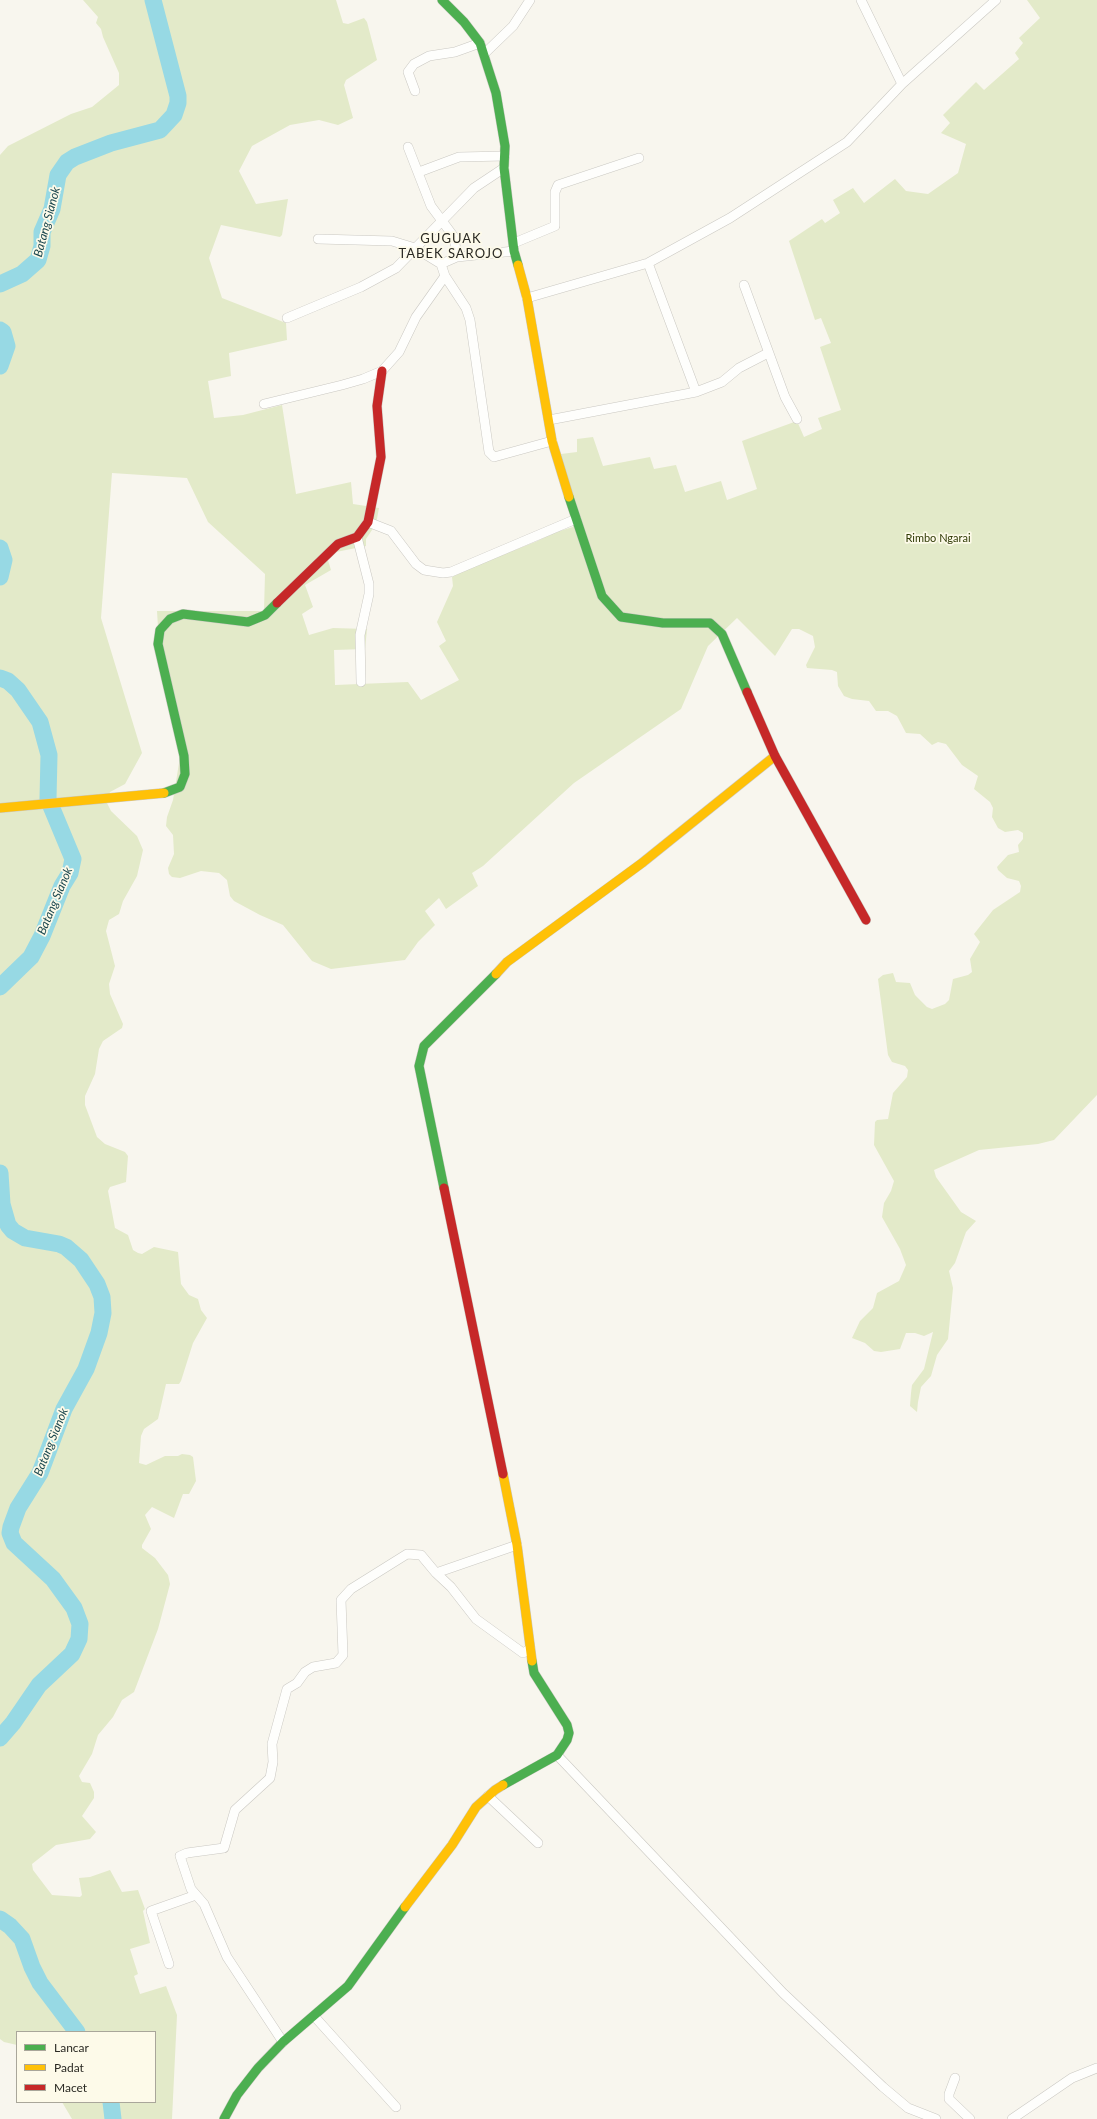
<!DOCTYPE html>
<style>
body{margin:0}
#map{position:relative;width:1097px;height:2119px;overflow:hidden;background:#f8f6ee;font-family:Lato,sans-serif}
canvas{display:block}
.legend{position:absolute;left:16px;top:2031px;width:140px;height:72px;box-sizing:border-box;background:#fdfae9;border:1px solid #a9a69a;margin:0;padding:5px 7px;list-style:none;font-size:12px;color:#2a2923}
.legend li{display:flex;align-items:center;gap:8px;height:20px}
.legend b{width:20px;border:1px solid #a9a69a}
</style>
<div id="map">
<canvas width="1097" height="2119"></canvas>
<ul class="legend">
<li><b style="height:5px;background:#4caf50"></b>Lancar</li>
<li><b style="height:5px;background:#ffc107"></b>Padat</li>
<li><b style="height:5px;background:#c62828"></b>Macet</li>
</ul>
</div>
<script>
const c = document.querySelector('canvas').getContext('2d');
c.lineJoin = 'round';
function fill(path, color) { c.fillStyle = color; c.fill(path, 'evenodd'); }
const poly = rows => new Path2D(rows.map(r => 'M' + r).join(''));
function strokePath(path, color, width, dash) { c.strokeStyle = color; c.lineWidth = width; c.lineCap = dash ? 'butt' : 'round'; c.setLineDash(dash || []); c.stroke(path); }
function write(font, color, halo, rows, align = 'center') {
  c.font = font + ' Lato,sans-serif'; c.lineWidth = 3.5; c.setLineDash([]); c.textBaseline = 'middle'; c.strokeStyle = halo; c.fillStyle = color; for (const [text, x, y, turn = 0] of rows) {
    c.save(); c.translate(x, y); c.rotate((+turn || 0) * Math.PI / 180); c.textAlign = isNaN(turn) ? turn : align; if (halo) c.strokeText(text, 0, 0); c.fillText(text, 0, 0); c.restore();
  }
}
fill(poly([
 [83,0,336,0,343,23,348,24,364,18,367,22,377,60,346,80,344,85,353,118,338,125,319,120,290,125,252,146,239,171,256,204,288,199,282,235,280,237,221,225,209,258,222,298,286,323,287,340,229,353,231,376,208,381,214,418,243,415,282,405,296,494,351,482,353,504,379,508,376,524,366,539,366,546,326,554,331,570,305,585,313,607,302,614,309,635,333,628,367,629,365,649,334,650,335,685,408,682,421,700,459,680,439,646,446,641,437,622,453,586,452,577,469,568,535,542,556,532,573,527,561,454,577,452,577,439,593,437,603,466,650,457,654,469,676,465,685,492,721,481,727,500,757,489,742,441,797,421,804,437,822,429,818,418,841,410,820,347,831,343,821,318,815,320,789,241,822,219,825,223,840,213,833,200,853,188,864,203,895,179,906,191,928,194,958,173,966,144,941,133,950,123,943,115,976,82,984,90,1019,59,1015,53,1023,43,1019,38,1040,18,1027,0,1097,0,1097,1095,1054,1140,1038,1144,979,1150,934,1170,936,1177,961,1212,976,1221,966,1232,955,1263,949,1271,953,1288,948,1339,937,1355,931,1376,921,1387,918,1402,917,1412,910,1406,911,1393,912,1385,924,1369,933,1332,924,1336,915,1333,906,1333,900,1349,881,1352,874,1351,865,1343,852,1338,860,1321,873,1308,877,1293,899,1281,906,1265,900,1249,882,1217,884,1203,891,1191,894,1181,874,1145,875,1122,877,1120,888,1119,893,1093,907,1077,908,1070,905,1066,892,1062,888,1055,878,979,883,975,893,973,896,982,910,983,915,995,927,1007,932,1009,945,1004,949,1000,953,979,968,975,972,972,970,959,980,942,974,934,993,910,1020,892,1021,886,1019,881,1007,878,998,870,997,867,1008,855,1019,852,1018,845,1023,839,1023,833,1018,830,1005,832,998,828,992,817,993,808,990,802,974,789,978,776,962,765,946,744,938,742,932,745,920,734,906,733,897,716,888,711,876,711,869,701,852,699,844,696,838,686,837,672,832,670,807,668,806,665,815,647,813,636,799,629,792,629,775,656,737,618,708,646,681,709,574,783,483,866,472,873,478,886,446,909,439,898,425,911,435,925,418,942,405,960,331,969,312,961,283,925,260,915,234,901,230,896,227,880,219,873,201,871,180,878,172,877,169,874,168,868,174,854,173,835,166,826,167,817,173,800,180,757,160,660,157,611,264,611,265,574,208,522,187,478,112,473,101,618,142,753,125,784,110,792,107,803,111,811,137,836,143,850,137,876,123,901,119,914,109,920,106,931,115,966,109,984,110,994,123,1024,122,1028,103,1041,99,1049,95,1074,85,1096,85,1105,97,1137,105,1144,125,1152,128,1156,126,1182,110,1187,108,1191,115,1228,128,1235,133,1250,138,1253,142,1254,154,1247,178,1252,181,1284,189,1295,198,1299,201,1310,207,1318,193,1343,181,1381,179,1384,166,1384,158,1419,144,1429,141,1436,139,1463,146,1465,165,1456,178,1456,182,1454,190,1455,193,1457,196,1481,189,1494,183,1494,174,1518,152,1507,145,1515,151,1529,142,1545,142,1548,155,1558,168,1575,170,1584,158,1629,134,1692,122,1700,113,1717,98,1735,92,1754,79,1776,82,1782,90,1783,94,1792,94,1798,82,1816,96,1832,90,1839,56,1845,32,1864,33,1870,52,1895,80,1897,82,1895,79,1878,90,1877,110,1870,122,1892,138,1890,145,1909,143,1911,150,1943,130,1949,138,1974,134,1976,140,1994,166,1986,177,2015,172,2119,72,2119,62,2102,155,2102,155,2032,17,2032,17,2045,4,2042,0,2039,0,155,8,146,71,114,92,107,119,85,119,73,103,37,101,29,96,23,98,17]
]), '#e3eac9');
strokePath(poly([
 [0,284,22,274,38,260,42,246,42,232,52,209,58,175,67,162,75,157,111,143,160,130,174,115,178,103,178,96,153,0],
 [0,330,3,332,7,346,0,366],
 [0,548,4,560,0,577],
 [0,678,8,681,18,690,40,722,49,755,48,799,73,859,70,873,62,886,42,936,31,957,0,987],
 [0,1173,2,1204,8,1225,13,1231,25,1238,59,1244,66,1247,81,1260,97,1284,102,1297,103,1313,99,1333,86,1369,64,1409,40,1473,18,1508,11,1527,10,1533,14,1543,53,1579,74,1608,80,1624,79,1639,72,1654,39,1685,13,1723,0,1738],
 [0,1919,10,1926,22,1939,32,1967,40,1983,77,2032],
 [111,2102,113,2119]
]), '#97d9e4', 17);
const street = poly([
 [861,0,902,84],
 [485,53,513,26,530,0],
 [415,91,408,72,414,64,429,56,455,52,480,43],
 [408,147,431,206,454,237,457,257],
 [419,172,459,157,505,156],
 [318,239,392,241,415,248,441,264],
 [514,243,555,226,555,192,558,185,639,158],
 [648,263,696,392],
 [445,276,466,308,470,320,489,452,494,457,552,441],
 [744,285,785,397,797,419],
 [527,298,648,263,730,218,847,142,902,84,996,0],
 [287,318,361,287,396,268,474,188,504,168],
 [264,404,342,385,363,379,382,371,399,352,416,317,445,276,441,264,457,257,514,251],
 [549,420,696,392,722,382,739,368,768,353],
 [368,522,391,531,416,564,424,570,443,573,451,572,576,519],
 [357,537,369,584,369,594,360,635,361,682],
 [436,1573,451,1587,476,1619,523,1653,530,1649],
 [557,1755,783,1993,883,2087,908,2108,936,2119],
 [488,1796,538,1843],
 [169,1964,151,1911,196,1895],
 [314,2016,396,2107],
 [283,2042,227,1957,204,1904,191,1889,180,1856,187,1853,224,1848,235,1810,270,1778,273,1762,272,1744,287,1689,297,1683,305,1672,313,1667,336,1663,343,1655,341,1600,351,1589,407,1554,421,1555,436,1573,517,1545],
 [955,2078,949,2094,949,2099,970,2119],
 [1012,2119,1072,2078,1097,2068]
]);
const fast = poly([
 [442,0,464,22,480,43,496,93,505,146,504,168,514,251,518,265],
 [569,497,602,596,621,617,663,623,710,623,722,634,747,692],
 [164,793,180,787,185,774,184,756,158,644,160,630,170,619,183,614,248,622,265,615,277,603],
 [444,1188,419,1066,424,1046,496,974],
 [503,1785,557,1755,567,1740,569,1733,567,1725,534,1673,532,1661],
 [224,2119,237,2095,258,2068,283,2042,348,1986,405,1907]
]);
const slow = poly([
 [518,265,527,298,552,441,569,497],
 [0,808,164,793],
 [496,974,507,962,642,863,775,756],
 [503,1474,517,1545,532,1661],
 [405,1907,452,1845,476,1807,495,1790,503,1785]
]);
const jam = poly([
 [277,603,338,544,357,537,368,522,381,457,377,406,382,371],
 [747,692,775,756,866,920],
 [444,1188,503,1474]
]);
strokePath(street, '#cac8c2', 10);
strokePath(fast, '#cac8c2', 10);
strokePath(slow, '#cac8c2', 10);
strokePath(jam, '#cac8c2', 10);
strokePath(street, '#fefefc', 9);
strokePath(fast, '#4caf50', 9);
strokePath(slow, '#ffc107', 9);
strokePath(jam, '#c62828', 9);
write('11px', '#303b06', '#fdfae9', [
 ["Rimbo Ngarai",938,538]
]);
write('italic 12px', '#1b474f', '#fdfae9', [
 ["Batang Sianok",47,222,-75],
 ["Batang Sianok",55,901,-67],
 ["Batang Sianok",51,1442,-68]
]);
c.letterSpacing = '1px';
write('13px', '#2a2923', '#fdfae9', [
 ["GUGUAK",451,239],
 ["TABEK SAROJO",451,254]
]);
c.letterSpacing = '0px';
</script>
